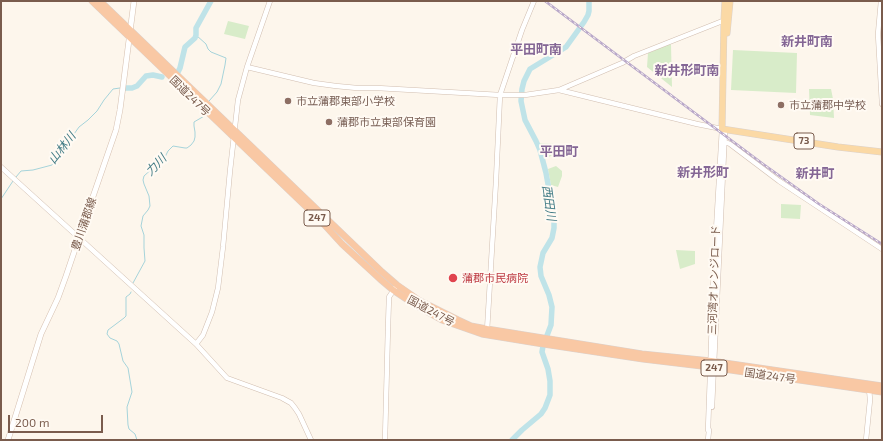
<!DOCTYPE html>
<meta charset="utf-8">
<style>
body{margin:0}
#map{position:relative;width:883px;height:441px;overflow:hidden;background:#fdf6ec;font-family:"Exo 2",sans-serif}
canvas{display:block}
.frame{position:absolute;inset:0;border:2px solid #7a5c4d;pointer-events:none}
.scale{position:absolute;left:8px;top:415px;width:95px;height:18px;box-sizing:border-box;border:2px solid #7a5c4d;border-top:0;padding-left:5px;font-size:12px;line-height:14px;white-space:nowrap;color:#7a5c4d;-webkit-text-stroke:3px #fffaf3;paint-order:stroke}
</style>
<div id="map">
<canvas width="883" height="441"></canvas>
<div class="frame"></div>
<div class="scale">200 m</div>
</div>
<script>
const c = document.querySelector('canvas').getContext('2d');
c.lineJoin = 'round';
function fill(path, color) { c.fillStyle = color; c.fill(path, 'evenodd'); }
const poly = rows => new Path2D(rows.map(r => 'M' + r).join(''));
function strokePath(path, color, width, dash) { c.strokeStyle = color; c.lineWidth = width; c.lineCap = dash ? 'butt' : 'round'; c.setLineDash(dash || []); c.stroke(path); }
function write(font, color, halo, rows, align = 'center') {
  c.font = font + ' "Exo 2","Noto Sans JP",sans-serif'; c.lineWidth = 4; c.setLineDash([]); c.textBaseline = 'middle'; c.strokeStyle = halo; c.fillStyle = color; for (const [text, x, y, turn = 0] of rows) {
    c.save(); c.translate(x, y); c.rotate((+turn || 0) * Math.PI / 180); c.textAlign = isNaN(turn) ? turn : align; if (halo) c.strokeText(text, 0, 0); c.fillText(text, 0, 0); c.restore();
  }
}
fill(poly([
 [228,21,249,26,245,39,224,34],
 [670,44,671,45,672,87,647,67,648,53],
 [733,50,797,53,796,93,731,90],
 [809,89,831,89,833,99,834,118,810,115],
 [539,143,556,144,553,155,545,159],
 [556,166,562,171,562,176,558,187,551,185,548,169],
 [781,204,801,205,800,219,781,218],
 [676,250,695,251,695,264,680,269]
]), '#d8ecc9');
strokePath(poly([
 [196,35,206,44,208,49,211,52,226,58,225,65,221,84,217,92,209,101],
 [16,177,21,171,33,170,52,165,79,127,88,120,97,111,104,100,113,89,120,88],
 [1,199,13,181],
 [133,283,145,261,144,248,144,235,141,226,143,216,148,210,150,206,149,196,144,184,143,180,144,176,155,166,164,159,168,151,173,146,185,148,187,148,191,145,194,141,195,137,195,132,194,126,194,122,206,115],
 [131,292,130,294,126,297,126,316,124,318,108,330,107,334,110,338,117,341,119,344,123,361,128,368,132,392,127,407,128,425,129,429,135,434,137,440]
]), '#a5d3da', 1);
strokePath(poly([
 [178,72,180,68,185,47,195,38,196,35,196,28,211,1],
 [125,88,132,88,137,86,146,76,153,75,162,77],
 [512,440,522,430,541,414,545,408,550,395,550,381,548,369,542,352,543,346,551,325,552,307,549,295,541,276,540,267,543,253,552,238,554,228,554,217,546,173,540,150,536,141,525,120,521,101,522,89,524,81,530,69,566,47,584,22,588,15,589,11,589,1]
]), '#bfe3e8', 5.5);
const tertiary = poly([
 [881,1,878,34,882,104],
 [247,67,314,83,336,86,357,88,377,88,500,95,525,95,559,90,622,63,634,56,720,22,724,21],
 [559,90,697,124,722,129,714,265,708,430,709,432],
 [725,142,730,144,779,181,882,249],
 [1,167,196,344,227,378,282,398,291,403,295,408,299,414,311,440],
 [487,331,496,181,500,95,522,30,534,1],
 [196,344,203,335,212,312,218,288,223,247,230,171,238,100,247,67,270,1],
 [712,407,725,130],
 [385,440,388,327,389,297,395,288],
 [708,440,709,430],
 [866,440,870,400,869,388]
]);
const secondary = poly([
 [8,440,41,334,58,298,66,276,88,211,116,130,120,110,134,1]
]);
const primary = poly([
 [725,1,724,21,722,129,838,147,882,152],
 [727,33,730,1]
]);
const trunk = poly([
 [92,1,320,220,342,244,380,279,393,290,417,306,442,320,482,334,537,343,643,359,710,367,882,392],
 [100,1,382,272,397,285,420,301,458,320,471,326,487,329,642,354,711,361,882,386]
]);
strokePath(tertiary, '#d1beb0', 5.5);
strokePath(secondary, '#d6c0b0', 6);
strokePath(primary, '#dad1cd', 7);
strokePath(trunk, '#dad1cd', 7);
strokePath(tertiary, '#fff', 4.5);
strokePath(secondary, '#fff', 5);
strokePath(primary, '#fbd9a5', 6);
strokePath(trunk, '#f9c8a4', 6);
const rail = poly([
 [545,1,763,164,819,204,882,244]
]);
strokePath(rail, '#b9a8c9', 2.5);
strokePath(rail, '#fffaf3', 1, [3]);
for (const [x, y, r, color] of [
 [288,101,4,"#8d6e63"],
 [781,105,4,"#8d6e63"],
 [329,122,4,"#8d6e63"],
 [453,278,5,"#e0444e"]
]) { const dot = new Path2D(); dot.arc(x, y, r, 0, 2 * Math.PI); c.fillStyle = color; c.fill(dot); strokePath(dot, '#fffaf3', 1.5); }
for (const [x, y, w] of [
 [804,141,20],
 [317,218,26],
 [714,368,26]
]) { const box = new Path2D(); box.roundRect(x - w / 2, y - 8, w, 16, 3); c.fillStyle = '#fffaf3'; c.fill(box); strokePath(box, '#7a5c4d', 1); }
write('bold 10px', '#7a5c4d', null, [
 ["73",804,141],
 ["247",317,218],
 ["247",714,368]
]);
write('11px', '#7a5c4d', '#fffaf3', [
 ["国道247号",190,96,44],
 ["豊川蒲郡線",84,224,-71],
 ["三河湾オレンジロード",714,280,-88],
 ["国道247号",431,311,28],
 ["国道247号",770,376,8]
]);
write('11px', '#785e54', '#fffaf3', [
 ["市立蒲郡東部小学校",296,101],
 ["市立蒲郡中学校",789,105],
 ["蒲郡市立東部保育園",337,122]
], 'left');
write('11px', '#be3a42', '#fffaf3', [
 ["蒲郡市民病院",462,278]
], 'left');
write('italic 12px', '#437c86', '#fffaf3', [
 ["山林川",62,148,-52],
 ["力川",156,165,-46],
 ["西田川",549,203,82]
]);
write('bold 13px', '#846695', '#fffaf3', [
 ["新井町南",807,42],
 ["平田町南",536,50],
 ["新井形町南",687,71],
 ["平田町",559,152],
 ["新井形町",703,173],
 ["新井町",815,174]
]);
</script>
